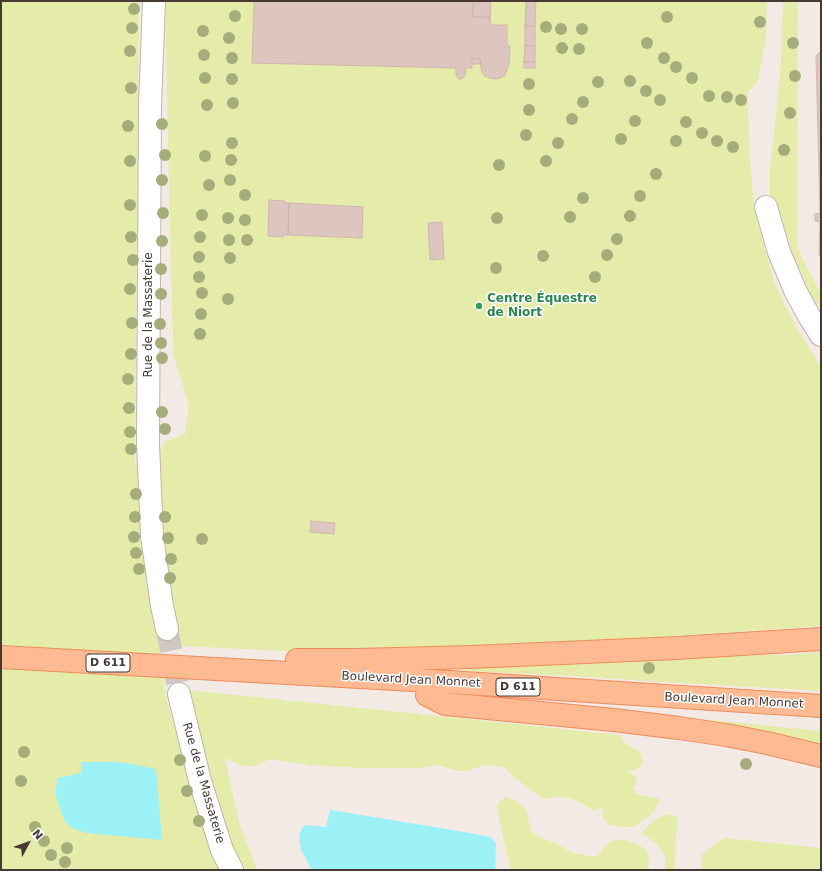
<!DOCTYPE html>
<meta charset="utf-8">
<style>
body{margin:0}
#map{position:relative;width:822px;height:871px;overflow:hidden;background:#f4eae5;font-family:"DejaVu Sans",sans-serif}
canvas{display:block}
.frame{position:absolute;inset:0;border:2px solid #473934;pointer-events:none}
.north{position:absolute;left:8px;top:823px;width:40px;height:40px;-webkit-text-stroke:3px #fff;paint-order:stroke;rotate:49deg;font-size:11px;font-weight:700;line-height:16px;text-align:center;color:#473934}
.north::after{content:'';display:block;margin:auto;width:14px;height:18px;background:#473934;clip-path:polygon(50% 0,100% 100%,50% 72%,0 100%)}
</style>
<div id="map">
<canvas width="822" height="871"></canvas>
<div class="frame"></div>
<div class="north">N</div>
</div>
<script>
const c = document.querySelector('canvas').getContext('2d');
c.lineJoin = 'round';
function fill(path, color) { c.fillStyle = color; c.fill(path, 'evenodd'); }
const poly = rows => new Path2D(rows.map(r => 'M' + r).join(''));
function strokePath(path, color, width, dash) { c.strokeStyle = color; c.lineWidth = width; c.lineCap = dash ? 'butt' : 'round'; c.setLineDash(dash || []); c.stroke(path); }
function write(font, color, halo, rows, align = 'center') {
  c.font = font + ' "DejaVu Sans",sans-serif'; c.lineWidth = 3; c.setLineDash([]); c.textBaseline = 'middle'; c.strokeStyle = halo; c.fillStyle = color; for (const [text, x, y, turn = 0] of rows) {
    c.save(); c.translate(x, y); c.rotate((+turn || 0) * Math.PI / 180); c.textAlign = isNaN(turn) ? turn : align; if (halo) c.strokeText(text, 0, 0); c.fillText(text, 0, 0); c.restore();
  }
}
fill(poly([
 [1,1,139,1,135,465,154,459,165,442,185,433,189,406,173,354,169,189,165,1,767,1,766,38,758,81,748,92,749,148,754,209,775,285,796,327,821,367,821,626,453,651,286,651,180,646,173,608,156,618,166,698,218,870,1,870],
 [783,1,798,1,797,248,821,294,821,310,810,293,792,251,777,207,772,206,770,195,770,167,774,134,780,71],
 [821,652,821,691,664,682,574,676,464,671,483,664,727,653,788,655],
 [187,690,621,735,622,741,640,752,643,764,635,770,628,771,636,777,637,783,633,787,637,794,660,799,654,812,634,827,620,827,609,825,603,818,602,807,594,811,581,803,568,798,557,797,543,799,515,778,504,767,485,765,467,771,457,771,438,765,419,768,359,768,309,765,270,759,255,766,242,766,225,758,239,822,257,870,238,870,221,830],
 [680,716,691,718,821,731,821,747,679,721],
 [505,797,517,801,526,810,531,831,540,837,557,844,573,853,596,857,611,841,624,840,639,845,647,851,649,862,648,870,511,870,500,824,497,804],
 [666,814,678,817,676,838,675,870,665,870,665,856,657,844,641,833,653,821],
 [725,838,821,848,821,870,701,870,701,856,713,845]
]), '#e5ecaa');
fill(poly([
 [81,762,120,762,156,769,162,840,86,833,72,828,64,820,55,793,58,778,81,773],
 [330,810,453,830,491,837,496,843,495,870,312,870,301,850,299,836,302,828,305,825,326,827]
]), '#9bf1f6');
const building = poly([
 [254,1,473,1,473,17,487,17,489,18,490,20,491,25,507,25,507,46,510,46,509,64,505,75,501,78,496,79,490,78,485,76,482,72,481,67,480,59,472,58,472,68,466,68,465,75,463,78,461,79,459,79,456,75,456,68,252,63,254,1],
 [473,1,491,1,490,20,490,18,487,17,473,17,473,1],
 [526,1,536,1,535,26,525,26,526,1],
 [525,26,535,26,535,46,525,45,525,26],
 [525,45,535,46,535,62,524,62,525,45],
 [821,51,821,258,819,255,820,222,815,221,815,214,820,213,816,56,821,51],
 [472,58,480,59,480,64,472,64,472,58],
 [524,62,535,62,535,68,524,68,524,62],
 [269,200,285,201,285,203,289,203,288,235,284,235,283,237,268,236,269,200],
 [289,203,363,207,362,238,288,235,289,203],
 [442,222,444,259,430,260,428,223,442,222],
 [311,521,335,523,334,534,310,532,311,521]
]);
fill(building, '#dcc6bf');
strokePath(building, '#d2b6ac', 1);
strokePath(poly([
 [167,629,179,694]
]), '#d1c7c2', 22, [22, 11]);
const minor = poly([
 [154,1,150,106,148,444,152,536,162,606,167,629],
 [766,207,779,252,795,290,809,316,821,335],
 [179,694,200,781,222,850,232,870]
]);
const major = poly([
 [1,657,449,682,821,706],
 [297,660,358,660,471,657,677,648,821,639],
 [427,695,445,704,614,720,679,728,726,735,767,743,821,756]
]);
strokePath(minor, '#c3b2a9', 24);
strokePath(major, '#ed8c59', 24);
strokePath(minor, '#fff', 22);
strokePath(major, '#ffba92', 22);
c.fillStyle = '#a5ae7a';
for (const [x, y] of [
 [134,9],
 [235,16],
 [667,17],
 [760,22],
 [546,27],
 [132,28],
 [561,29],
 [582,29],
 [203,31],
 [229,38],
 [647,43],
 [793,43],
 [562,48],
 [579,49],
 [130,51],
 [204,55],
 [232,58],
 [664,58],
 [676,67],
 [795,76],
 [205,78],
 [692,78],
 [232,79],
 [630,81],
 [598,82],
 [529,84],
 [131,88],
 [646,91],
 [709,96],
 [727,97],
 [660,100],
 [741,100],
 [583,102],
 [233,103],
 [207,105],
 [529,110],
 [790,113],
 [572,119],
 [635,121],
 [686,122],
 [162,124],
 [128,126],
 [702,133],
 [526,135],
 [621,139],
 [676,141],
 [717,141],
 [232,143],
 [558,143],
 [733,147],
 [784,150],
 [165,155],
 [205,156],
 [231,160],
 [130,161],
 [546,161],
 [499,165],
 [656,174],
 [162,180],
 [230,180],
 [209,185],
 [245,195],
 [640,196],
 [583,198],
 [130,205],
 [163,213],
 [202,215],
 [630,216],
 [570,217],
 [228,218],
 [497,218],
 [245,220],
 [131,237],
 [200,237],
 [617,239],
 [229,240],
 [247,240],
 [162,241],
 [607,255],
 [543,256],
 [199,257],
 [230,258],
 [133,260],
 [496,268],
 [161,269],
 [199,277],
 [595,277],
 [130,289],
 [202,293],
 [161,294],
 [228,299],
 [201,314],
 [132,323],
 [160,324],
 [200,334],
 [161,343],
 [131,354],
 [162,358],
 [128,379],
 [129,408],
 [162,412],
 [165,429],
 [130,432],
 [131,449],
 [136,494],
 [135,517],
 [165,517],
 [134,537],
 [168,538],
 [202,539],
 [136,553],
 [171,559],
 [139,569],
 [170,578],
 [649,668],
 [24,752],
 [180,760],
 [746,764],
 [21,781],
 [187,791],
 [199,821],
 [35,827],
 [44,841],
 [67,848],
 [51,855],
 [65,862]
]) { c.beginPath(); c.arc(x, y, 6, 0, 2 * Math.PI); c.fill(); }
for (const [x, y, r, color] of [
 [479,306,4,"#2e9e5b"]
]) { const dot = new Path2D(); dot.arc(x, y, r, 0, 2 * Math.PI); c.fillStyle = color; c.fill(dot); strokePath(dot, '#fff', 1.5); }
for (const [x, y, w] of [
 [108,663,44],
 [518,687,44]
]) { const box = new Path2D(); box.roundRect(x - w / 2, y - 9, w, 18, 3); c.fillStyle = '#fff'; c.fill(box); strokePath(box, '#473934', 1); }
write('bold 11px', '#473934', null, [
 ["D 611",108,663],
 ["D 611",518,687]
]);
write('bold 12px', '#27864d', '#fff', [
 ["Centre Équestre",487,299],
 ["de Niort",487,313]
], 'left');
write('12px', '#473934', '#fff', [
 ["Rue de la Massaterie",149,315,-90],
 ["Boulevard Jean Monnet",411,680,3],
 ["Boulevard Jean Monnet",734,701,3],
 ["Rue de la Massaterie",203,783,74]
]);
</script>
